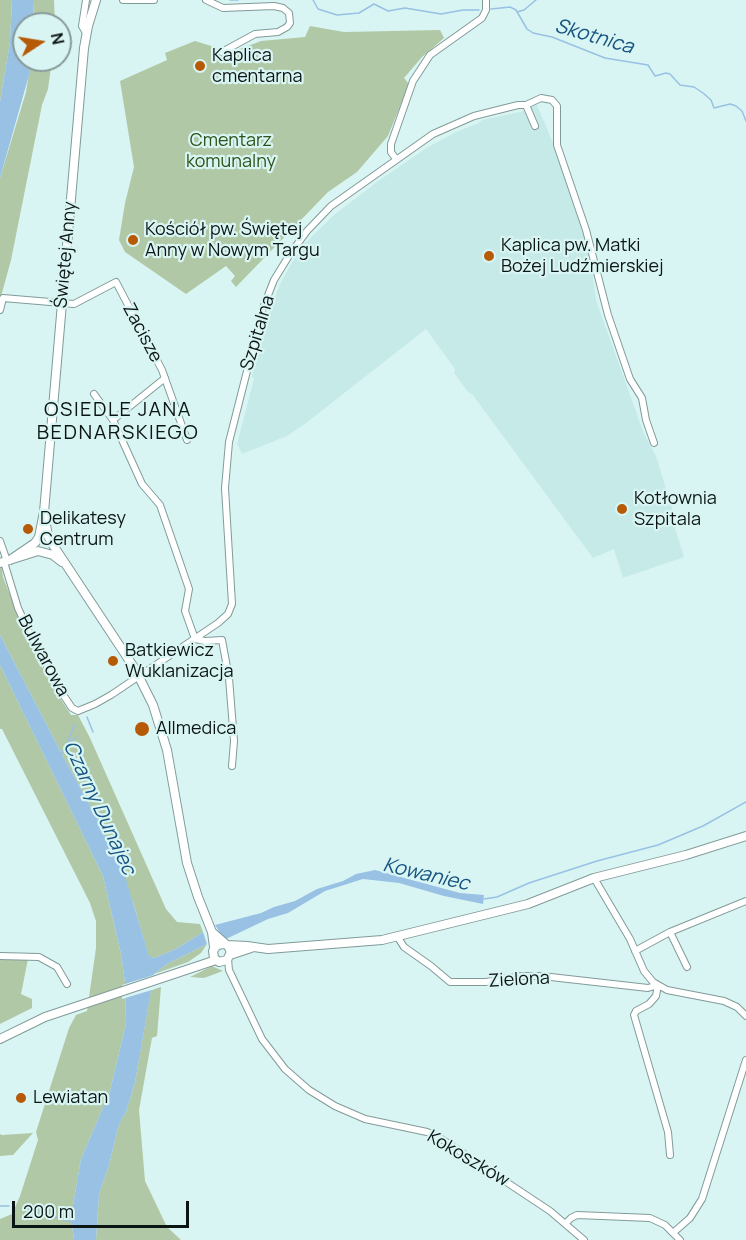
<!DOCTYPE html>
<meta charset="utf-8">
<style>
body{margin:0}
#map{position:relative;width:746px;height:1240px;overflow:hidden;background:#d9f5f3;font-family:Manrope,sans-serif}
canvas{display:block}
.north{position:absolute;left:12px;top:12px;width:60px;height:60px;box-sizing:border-box;background:#d9f5f3;border:2px solid #879b9a;border-radius:50%;rotate:78deg;font-size:16px;font-weight:700;line-height:24px;text-align:center;color:#0b1514}
.north::after{content:'';display:block;margin:auto;width:21px;height:27px;background:#b75a05;clip-path:polygon(50% 0,100% 100%,50% 72%,0 100%)}
.scale{position:absolute;left:12px;top:1201px;width:177px;height:27px;box-sizing:border-box;border:3px solid #0b1514;border-top:0;padding-left:8px;font-size:18px;line-height:21px;white-space:nowrap;color:#0b1514;-webkit-text-stroke:4px #d9f5f3;paint-order:stroke}
</style>
<div id="map">
<canvas width="746" height="1240"></canvas>
<div class="north">N</div>
<div class="scale">200 m</div>
</div>
<script>
const c = document.querySelector('canvas').getContext('2d');
c.lineJoin = 'round';
function fill(path, color) { c.fillStyle = color; c.fill(path, 'evenodd'); }
const poly = rows => new Path2D(rows.map(r => 'M' + r).join(''));
function strokePath(path, color, width, dash) { c.strokeStyle = color; c.lineWidth = width; c.lineCap = dash ? 'butt' : 'round'; c.setLineDash(dash || []); c.stroke(path); }
function write(font, color, halo, rows, align = 'center') {
  c.font = font + ' Manrope,sans-serif'; c.lineWidth = 4.5; c.setLineDash([]); c.textBaseline = 'middle'; c.strokeStyle = halo; c.fillStyle = color; for (const [text, x, y, turn = 0] of rows) {
    c.save(); c.translate(x, y); c.rotate((+turn || 0) * Math.PI / 180); c.textAlign = isNaN(turn) ? turn : align; if (halo) c.strokeText(text, 0, 0); c.fillText(text, 0, 0); c.restore();
  }
}
fill(poly([
 [537,105,553,143,590,254,596,300,644,434,656,456,675,518,674,525,684,557,623,578,614,549,593,558,472,394,468,392,454,373,455,369,426,329,306,423,287,436,242,454,237,444,254,379,252,376,270,309,281,282,301,247,334,215,377,182,428,147,456,132,479,123,482,120,520,112]
]), '#c5eae7');
fill(poly([
 [0,0,12,0,10,42,0,102],
 [34,0,54,0,55,24,33,24],
 [310,26,344,32,440,30,444,38,422,57,404,78,409,84,388,136,357,172,328,192,236,287,231,281,235,276,226,266,186,294,125,252,119,240,125,203,134,167,120,81,167,60,165,53,195,41,221,49,224,55,261,41,305,37],
 [31,60,52,60,48,89,42,105,11,260,0,300,0,178,26,92],
 [0,556,3,577,18,616,45,673,58,695,71,715,78,715,90,738,166,909,177,922,200,924,203,932,176,949,154,958,149,957,133,902,99,822,65,760,0,635],
 [0,665,103,876,121,954,125,982,126,1024,110,1091,81,1159,71,1217,74,1240,0,1240,0,1219,12,1214,20,1196,38,1140,36,1132,69,1028,76,1015,87,1011,96,948,96,921,90,903,2,729,0,729],
 [207,944,201,953,188,962,154,974,167,964],
 [28,959,21,994,32,999,32,1008,0,1024,0,960],
 [212,966,223,971,204,978,190,977],
 [161,987,157,1036,152,1038,139,1110,145,1181,167,1227,181,1240,96,1240,99,1194,109,1165,119,1124,126,1112,135,1082,151,990],
 [33,1133,13,1155,0,1156,0,1134,2,1135]
]), '#b1c8a6');
fill(poly([
 [12,0,34,0,33,24,24,24,24,60,31,60,29,75,0,178,0,102,10,42],
 [0,635,65,760,99,822,125,876,149,956,154,958,176,949,203,932,207,944,167,964,154,974,135,1082,126,1112,119,1124,109,1165,99,1194,96,1240,74,1240,71,1217,81,1159,110,1091,126,1024,125,982,121,954,103,876,0,665],
 [375,870,460,893,484,895,483,904,444,896,399,883,363,879,325,891,288,913,268,919,226,939,222,936,215,925,261,913,274,907,295,901,317,889,343,881,356,874]
]), '#98c1e4');
fill(poly([
 [160,973,157,976,155,989,122,999,122,985]
]), '#d9f5f3');
strokePath(poly([
 [230,0,238,0],
 [313,0,318,9,337,15,359,13,374,4,388,11,405,8,441,14,463,10,479,10],
 [491,9,510,7,516,10,527,29,533,33,552,37,605,58,648,65,655,76,666,73,670,74,680,85,694,87,703,93,711,100,714,108,730,104,736,106,742,111,746,121],
 [517,12,524,10,536,0],
 [87,717,93,732],
 [67,743,75,725],
 [68,743,77,737],
 [60,755,65,748],
 [484,899,497,897,529,883,597,861,658,845,703,826,746,802],
 [0,1206,9,1206],
 [27,1208,72,1222]
]), '#98c1e4', 1.5);
const minor = poly([
 [86,0,82,26,86,33],
 [123,0,154,0],
 [206,0,223,8,274,6,283,8,289,13,290,23,287,27,278,32,255,34,222,52],
 [526,105,541,98,552,100,557,106,557,145,586,230,608,315,630,379,642,398,646,420,654,443],
 [396,159,391,152,391,144,413,81,430,55,482,18,486,10,486,0],
 [0,310,3,298,74,304,116,282,162,370,187,440],
 [94,394,113,420,142,484,160,505,189,589,185,611,195,639,205,641,222,640,229,678,234,741,232,766],
 [113,420,165,378],
 [0,541,7,561],
 [4,562,18,608,29,632,58,687,72,708,78,711,95,704,111,695,218,623,228,614,232,604,225,488,229,442,263,308,274,280,290,254,307,231,331,206,433,134,474,116,518,105,526,105,535,126],
 [594,878,630,939,644,971,653,982,667,990,724,1001,737,1007,746,1016],
 [670,932,687,967],
 [397,936,404,947,431,966,450,982,486,982,522,976,542,976,648,988,658,985],
 [635,951,670,932,746,901],
 [0,956,39,957,57,967,67,984],
 [228,959,229,970,262,1039,285,1069,309,1090,335,1106,365,1119,427,1132,437,1136,550,1211,584,1240],
 [658,985,656,996,649,1004,636,1011,634,1015,668,1132,670,1155],
 [566,1223,571,1218,577,1215,650,1218,665,1225,680,1240],
 [674,1232,690,1218,702,1199,746,1060]
]);
const tertiary = poly([
 [45,519,48,536,53,545,135,669,153,705,167,750,187,863,198,897,212,932,214,947],
 [10,560,35,543,39,537,44,512,84,48,88,26,96,0],
 [0,563,38,551,53,555,62,562],
 [212,932,228,946,231,952,227,960,219,962,214,958,213,951,217,945,224,944],
 [227,945,247,946,268,949,382,940,528,904,594,878,686,855,746,836],
 [230,955,251,948],
 [0,1039,45,1017,216,960]
]);
strokePath(minor, '#819b99', 8);
strokePath(tertiary, '#819b99', 10);
strokePath(minor, '#fff', 6);
strokePath(tertiary, '#fff', 8);
for (const [x, y, r, color] of [
 [200,66,6,"#b75a05"],
 [133,240,6,"#b75a05"],
 [489,256,6,"#b75a05"],
 [622,509,6,"#b75a05"],
 [28,529,6,"#b75a05"],
 [113,661,6,"#b75a05"],
 [142,729,8,"#b75a05"],
 [21,1098,6,"#b75a05"]
]) { const dot = new Path2D(); dot.arc(x, y, r, 0, 2 * Math.PI); c.fillStyle = color; c.fill(dot); strokePath(dot, '#d9f5f3', 2); }
write('18px', '#0b1514', '#d9f5f3', [
 ["Kaplica",212,56],
 ["cmentarna",212,77],
 ["Kościół pw. Świętej",145,230],
 ["Anny w Nowym Targu",145,251],
 ["Kaplica pw. Matki",501,246],
 ["Bożej Ludźmierskiej",501,267],
 ["Kotłownia",634,499],
 ["Szpitala",634,520],
 ["Delikatesy",40,519],
 ["Centrum",40,540],
 ["Batkiewicz",125,651],
 ["Wuklanizacja",125,672],
 ["Allmedica",156,729],
 ["Lewiatan",33,1098]
], 'left');
write('18px', '#2e5217', '#d9f5f3', [
 ["Cmentarz",231,141],
 ["komunalny",231,162]
]);
write('18px', '#0b1514', '#d9f5f3', [
 ["Świętej Anny",66,255,-85],
 ["Zacisze",142,333,62],
 ["Szpitalna",258,333,-73],
 ["Bulwarowa",43,656,62],
 ["Zielona",519,980,-3],
 ["Kokoszków",468,1159,31]
]);
write('italic 20px', '#165481', '#d9f5f3', [
 ["Skotnica",594,37,16],
 ["Czarny Dunajec",99,808,65],
 ["Kowaniec",426,875,13]
]);
c.letterSpacing = '1.5px';
write('20px', '#0b1514', '#d9f5f3', [
 ["OSIEDLE JANA",118,410],
 ["BEDNARSKIEGO",118,433]
]);
c.letterSpacing = '0px';
</script>
